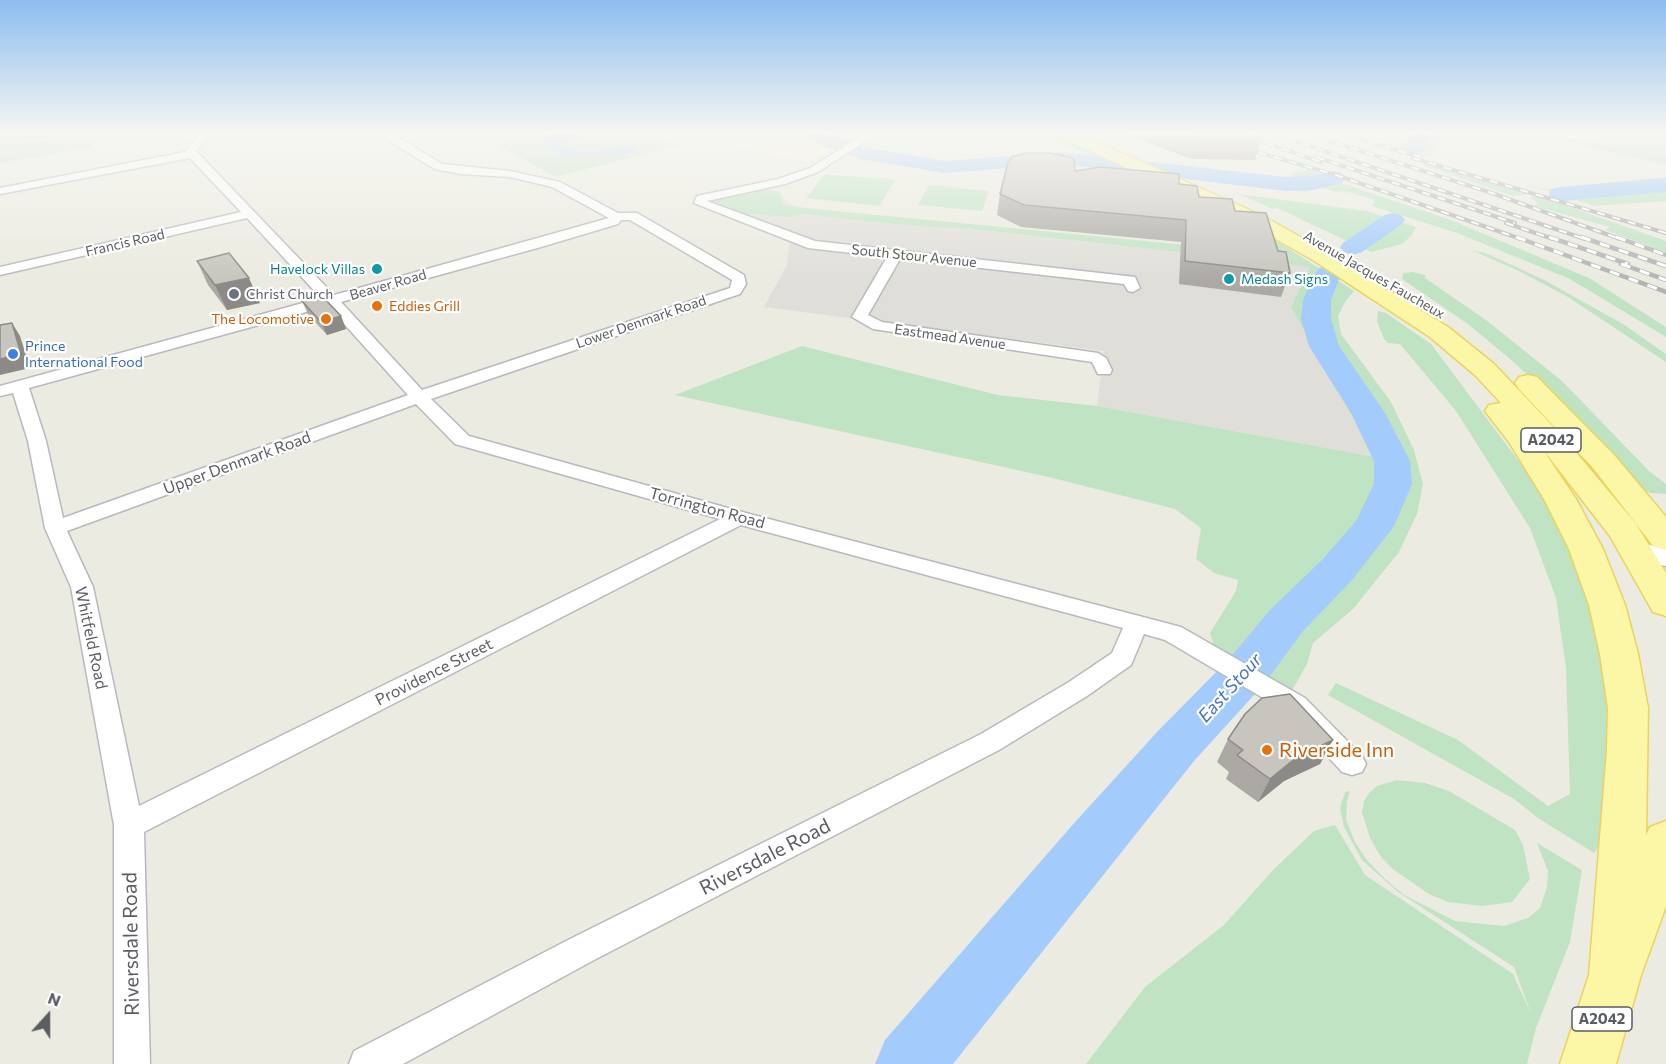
<!DOCTYPE html>
<style>
body{margin:0}
#map{position:relative;width:1666px;height:1064px;overflow:hidden;background:#ecebe1;font-family:Commissioner,sans-serif}
canvas{display:block}
.north{position:absolute;left:18px;top:986px;width:60px;height:60px;-webkit-text-stroke:4px #fff;paint-order:stroke;rotate:21deg;font-size:16px;font-weight:700;line-height:24px;text-align:center;color:#5a5d62}
.north::after{content:'';display:block;margin:auto;width:21px;height:27px;background:#5a5d62;clip-path:polygon(50% 0,100% 100%,50% 72%,0 100%)}
</style>
<div id="map">
<canvas width="1666" height="1064"></canvas>
<div class="north">N</div>
</div>
<script>
const c = document.querySelector('canvas').getContext('2d');
c.lineJoin = 'round';
function fill(path, color) { c.fillStyle = color; c.fill(path, 'evenodd'); }
const poly = rows => new Path2D(rows.map(r => 'M' + r).join(''));
function strokePath(path, color, width, dash) { c.strokeStyle = color; c.lineWidth = width; c.lineCap = dash ? 'butt' : 'round'; c.setLineDash(dash || []); c.stroke(path); }
function write(font, color, halo, rows, align = 'center') {
  c.font = font + ' Commissioner,sans-serif'; c.lineWidth = 4.5; c.setLineDash([]); c.textBaseline = 'middle'; c.strokeStyle = halo; c.fillStyle = color; for (const [text, x, y, turn = 0] of rows) {
    c.save(); c.translate(x, y); c.rotate((+turn || 0) * Math.PI / 180); c.textAlign = isNaN(turn) ? turn : align; if (halo) c.strokeText(text, 0, 0); c.fillText(text, 0, 0); c.restore();
  }
}
fill(poly([
 [644,133,794,133,813,137,831,149,808,162,708,139,692,145]
]), '#fcf7d7');
fill(poly([
 [769,191,782,195,789,204,815,211,1310,267,1291,307,1375,457,1097,406,1104,351,764,307,787,265,789,244,809,240,715,203]
]), '#e0ded9');
fill(poly([
 [0,133,110,133,0,142],
 [510,133,637,133,681,145,555,177,501,147],
 [1026,133,1048,133,1071,141,1139,173,1066,163,1023,164,947,173,855,159,870,149,933,161,967,164,1023,155,1071,157,1085,153,1059,142],
 [1412,133,1443,133,1430,157,1392,146,1405,143],
 [1529,133,1547,133,1600,144,1666,145,1666,165],
 [107,136,88,148,0,163,0,144],
 [1424,162,1451,170,1531,194,1513,196,1422,165],
 [1169,163,1261,175,1310,190,1307,192,1217,182],
 [1311,169,1335,181,1451,220,1589,278,1666,327,1666,337,1570,279,1457,233,1372,206,1375,200,1345,191,1336,192,1292,178,1292,173],
 [825,174,895,180,879,206,806,198],
 [1666,177,1666,184,1556,193,1529,186,1547,189],
 [929,185,989,191,982,211,918,205],
 [1666,185,1666,201,1595,206,1576,200,1556,202,1666,241,1666,252,1605,230,1610,227,1534,206,1538,203,1529,197],
 [766,189,780,192,781,202,785,206,1217,248,1263,232,1354,291,1345,302,1338,316,1341,334,1391,402,1414,450,1423,484,1417,514,1399,552,1353,609,1313,643,1307,664,1290,694,1214,646,1210,633,1236,591,1238,580,1214,573,1196,559,1201,528,1175,509,1049,477,675,395,802,346,998,395,1097,406,1375,457,1291,307,1310,267,973,229,915,226,802,214,791,217,737,213,709,201],
 [1239,194,1367,211,1416,227,1412,235,1402,244,1371,252,1277,208,1273,209],
 [1471,250,1488,254,1544,280,1623,324,1666,354,1666,362,1568,297,1519,271],
 [1413,272,1425,275,1425,278,1486,320,1562,381,1649,471,1666,484,1666,494,1650,493,1633,482,1543,389,1510,359,1468,324,1402,279,1403,273],
 [1378,311,1386,313,1431,344,1535,483,1589,585,1618,729,1608,834,1594,853,1538,818,1514,799,1328,695,1336,683,1458,740,1548,806,1570,794,1566,668,1556,598,1530,528,1456,411,1400,344,1388,343,1384,339,1377,321],
 [1397,780,1425,783,1449,791,1515,830,1523,845,1530,879,1512,902,1482,906,1448,902,1429,894,1394,870,1381,857,1370,838,1362,812,1364,801,1370,792,1377,786],
 [1350,791,1347,801,1346,820,1355,842,1366,859,1386,880,1404,895,1455,921,1504,926,1528,918,1540,908,1547,887,1548,871,1537,843,1582,870,1570,942,1536,1028,1527,1064,1086,1064,1145,987,1224,925,1274,869,1314,831,1335,825,1365,875,1513,974,1531,1014,1514,967,1398,892,1362,860,1344,827,1340,808,1345,792]
]), '#bfe3c3');
fill(poly([
 [552,133,584,133,563,144,577,152,595,152,632,145,637,151,629,154,565,156,540,142,542,138]
]), '#a3cbfb');
fill(poly([
 [803,133,828,133,841,140,870,148,944,161,1061,152,1286,177,1313,176,1334,171,1342,173,1345,178,1342,183,1313,190,1286,191,1061,164,944,173,861,158,827,148,806,137,803,133],
 [1413,133,1433,133,1420,153,1413,155,1406,153,1403,149,1413,133],
 [1666,178,1666,192,1560,201,1552,199,1549,194,1552,189,1560,187,1666,178],
 [1393,213,1401,215,1405,220,1401,225,1362,252,1353,255,1344,252,1340,247,1344,242,1385,215,1393,213],
 [1328,266,1337,268,1341,274,1331,300,1331,319,1339,346,1385,413,1410,461,1412,484,1394,526,1352,580,1303,631,1264,684,1194,761,953,1064,875,1064,885,1040,1076,821,1158,731,1230,658,1271,609,1322,560,1356,521,1374,484,1374,461,1351,413,1309,346,1301,319,1303,300,1315,274,1319,268,1328,266]
]), '#a3cbfb');
const minor = poly([
 [201,133,212,133,196,151,334,295,609,218,552,187,510,177,461,174,435,169,386,139,386,135,416,133,399,138,442,164,510,171,560,182,618,213,637,213,744,275,746,284,740,294,431,399,469,436,746,513,1181,627,1305,698,1362,756,1366,764,1362,772,1352,775,1342,772,1287,712,1165,640,1144,634,1131,665,1087,696,999,750,594,960,403,1064,349,1064,354,1051,572,938,981,734,1069,682,1112,653,1123,628,741,525,144,832,150,1064,114,1064,114,825,71,587,45,528,28,441,13,393,0,396,0,386,321,298,247,218,0,275,0,267,241,212,190,158,0,194,0,188,185,152,201,133],
 [621,220,630,220,732,280,730,288,422,390,341,302,541,247,618,224,621,220],
 [328,306,408,395,63,518,46,441,29,388,328,306],
 [416,404,455,444,720,519,139,806,93,587,67,531,416,404],
 [866,133,878,133,818,172,785,184,707,201,815,241,1135,277,1140,288,1133,292,1128,291,1124,284,900,259,868,315,882,322,1098,353,1106,358,1112,370,1110,374,1098,374,1092,362,873,329,852,317,887,257,808,248,694,203,697,196,778,179,810,168,866,133]
]);
const tertiary = poly([
 [1637,543,1666,548,1666,566,1627,558,1623,552,1627,546,1637,543]
]);
const primary = poly([
 [1056,133,1077,133,1263,216,1327,252,1448,327,1494,364,1564,438,1636,524,1666,573,1666,616,1653,612,1610,536,1541,447,1576,499,1603,549,1625,605,1638,654,1648,708,1646,835,1650,827,1666,821,1666,906,1641,975,1616,1064,1560,1064,1589,975,1607,750,1608,708,1600,654,1589,605,1569,549,1544,499,1509,442,1485,411,1489,405,1501,403,1476,376,1430,337,1313,260,1249,224,1058,136,1056,133],
 [1528,375,1537,377,1615,456,1666,517,1666,550,1654,547,1593,468,1519,389,1515,383,1519,377,1528,375]
]);
strokePath(minor, '#b7b9be', 3);
strokePath(tertiary, '#b7b9be', 3);
strokePath(primary, '#ebd35c', 3);
fill(minor, '#fff');
fill(tertiary, '#fff');
fill(primary, '#fbf7a7');
const railFar1 = poly([
 [1236,133,1321,162],
 [1271,133,1585,239],
 [1305,133,1489,192,1620,239],
 [1337,133,1421,157],
 [1243,148,1336,175,1521,239],
 [1316,157,1515,223],
 [1413,158,1666,233],
 [1506,223,1553,239]
]);
const rail = poly([
 [1516,237,1666,292],
 [1549,237,1628,264],
 [1581,237,1666,266],
 [1616,237,1666,255],
 [1621,264,1666,280]
]);
strokePath(railFar1, '#b2b3b3', 4);
strokePath(rail, '#b2b3b3', 4.5);
strokePath(railFar1, '#fff', 2, [8]);
strokePath(rail, '#fff', 3, [10]);
fill(poly([
 [1120,133,1249,133,1261,139,1255,160,1192,159],
 [1075,171,1179,184,1199,197,1235,211,1278,251,1290,273,1281,297,1179,284,1181,242,1021,227,997,215,1000,194],
 [197,261,260,303,227,310,208,285],
 [302,301,341,316,346,329,327,335,308,314],
 [1228,739,1333,740,1320,764,1284,781,1258,802,1226,779,1229,772,1217,762]
]), '#aca9a4');
fill(poly([
 [249,278,260,303,227,310,215,285],
 [341,316,346,329,327,335,321,322],
 [12,323,20,336,30,368,0,375,0,359],
 [1333,740,1320,764,1284,781,1258,802,1270,779,1297,757]
]), '#8c8a86');
const building = poly([
 [1179,133,1249,133,1261,137,1261,139,1197,139,1179,133],
 [1025,153,1050,153,1069,157,1074,159,1075,171,1100,167,1179,174,1179,184,1197,186,1199,197,1232,199,1235,211,1266,213,1278,251,1286,252,1290,273,1185,261,1186,220,1024,205,1000,194,1008,163,1012,157,1025,153],
 [229,253,249,278,215,285,197,261,229,253],
 [322,296,341,316,321,322,302,301,322,296],
 [12,323,21,354,0,359,0,325,12,323],
 [1290,694,1333,740,1297,757,1270,779,1237,755,1243,750,1228,739,1245,714,1262,698,1290,694]
]);
fill(building, '#c8c5bf');
strokePath(building, '#8c8a86', 1.5);
const sky = c.createLinearGradient(0, 0, 0, 282);
sky.addColorStop(0, '#8cbdf0');
sky.addColorStop(0.47, '#f6f6f2');
sky.addColorStop(1, '#f6f6f200');
c.fillStyle = sky;
c.fillRect(0, 0, 1666, 282);
for (const [x, y, r, color] of [
 [377,269,6,"#0f9aa8"],
 [1229,279,6,"#0f9aa8"],
 [234,294,6,"#6b7280"],
 [377,306,6,"#e8710a"],
 [326,319,6,"#e8710a"],
 [13,354,6,"#3f7fe0"],
 [1267,750,6,"#e8710a"]
]) { const dot = new Path2D(); dot.arc(x, y, r, 0, 2 * Math.PI); c.fillStyle = color; c.fill(dot); strokePath(dot, '#fff', 2); }
write('14px', '#5a5d62', '#fff', [
 ["Francis Road",125,243,-13],
 ["South Stour Avenue",914,256,6],
 ["Avenue Jacques Faucheux",1374,275,30],
 ["Beaver Road",388,285,-16],
 ["Lower Denmark Road",641,322,-19],
 ["Eastmead Avenue",950,337,8]
]);
write('14px', '#0d838f', '#fff', [
 ["Havelock Villas",365,269],
 ["Medash Signs",1241,279,"left"]
], 'right');
write('14px', '#5b616d', '#fff', [
 ["Christ Church",246,294]
], 'left');
write('14px', '#c56008', '#fff', [
 ["Eddies Grill",389,306],
 ["The Locomotive",314,319,"right"]
], 'left');
write('14px', '#366cbe', '#fff', [
 ["Prince",25,346],
 ["International Food",25,362]
], 'left');
for (const [x, y, w] of [
 [1551,440,60],
 [1602,1019,60]
]) { const box = new Path2D(); box.roundRect(x - w / 2, y - 12, w, 24, 4.5); c.fillStyle = '#fff'; c.fill(box); strokePath(box, '#5a5d62', 1.5); }
write('bold 15px', '#5a5d62', null, [
 ["A2042",1551,440],
 ["A2042",1602,1019]
]);
write('16px', '#5a5d62', '#fff', [
 ["Upper Denmark Road",237,463,-20],
 ["Torrington Road",707,508,15],
 ["Whitfeld Road",91,638,78],
 ["Providence Street",434,672,-27]
]);
write('italic 18px', '#4773bd', '#fff', [
 ["East Stour",1230,688,-48]
]);
write('20px', '#c56008', '#fff', [
 ["Riverside Inn",1279,750]
], 'left');
write('20px', '#5a5d62', '#fff', [
 ["Riversdale Road",765,857,-27],
 ["Riversdale Road",131,944,-91]
]);
</script>
